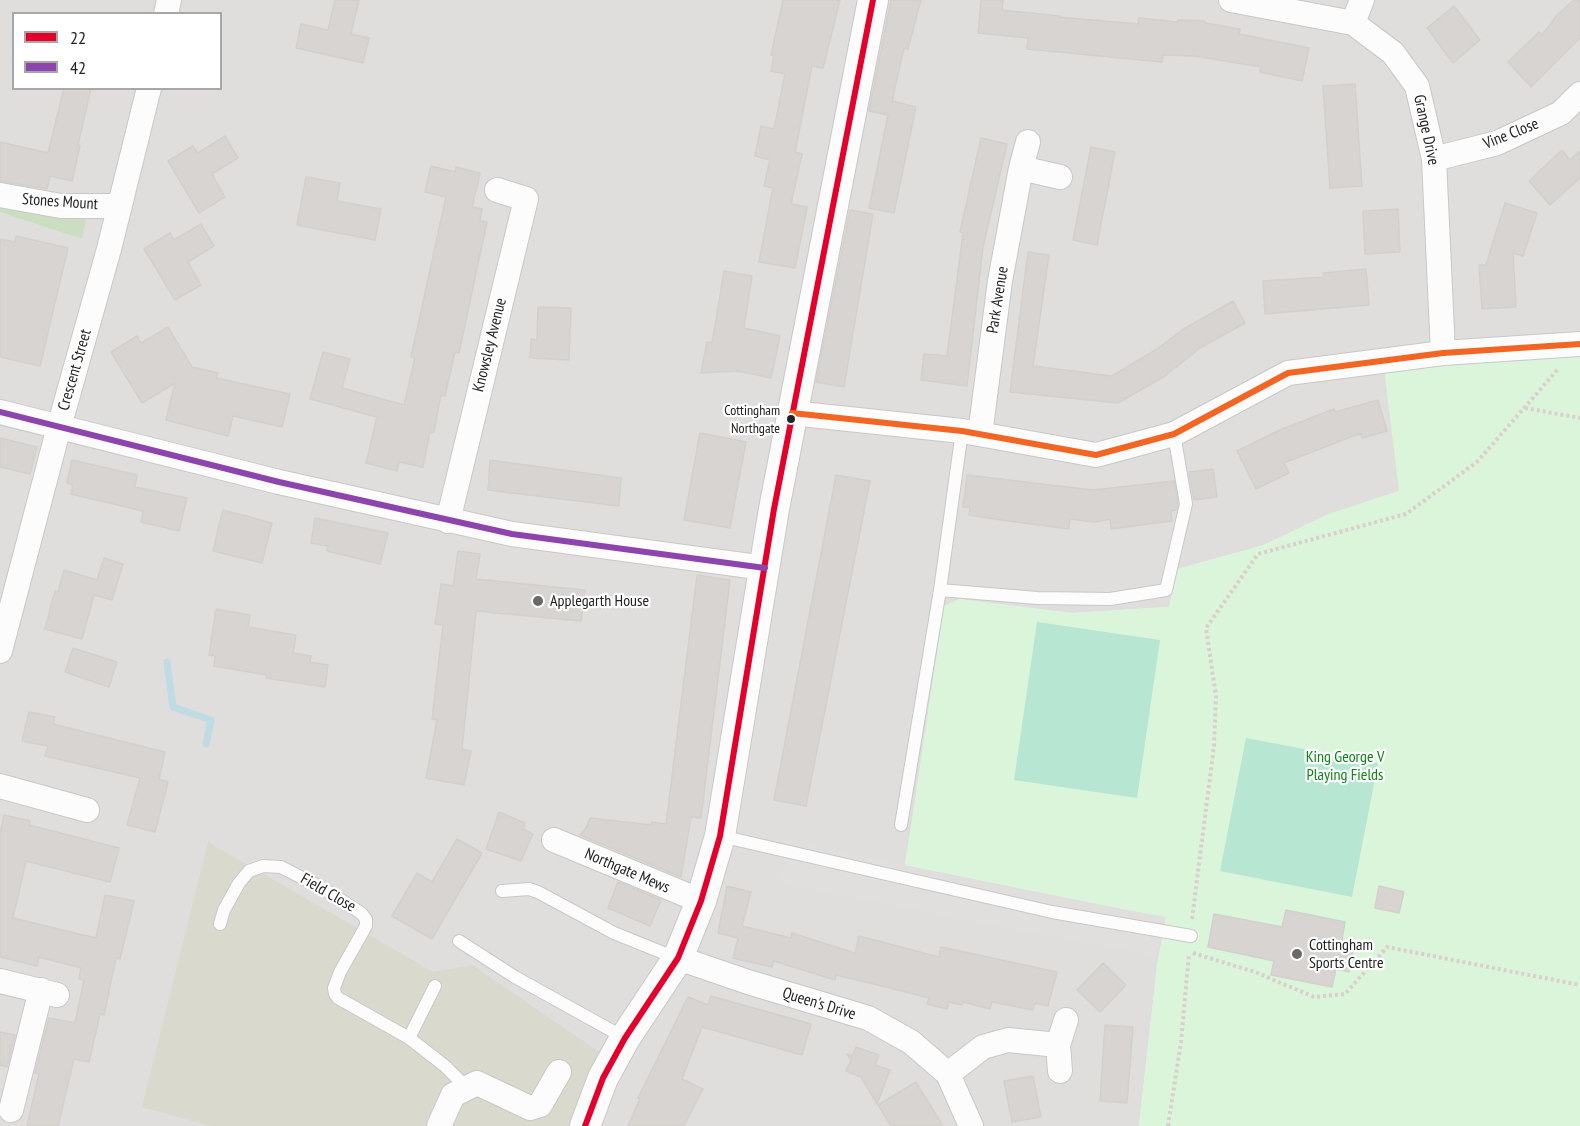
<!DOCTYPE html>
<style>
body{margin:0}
#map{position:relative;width:1580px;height:1126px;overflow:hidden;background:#f0eeeb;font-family:"PT Sans Narrow",sans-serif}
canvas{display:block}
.legend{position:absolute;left:12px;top:12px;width:210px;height:78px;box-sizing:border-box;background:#fff;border:2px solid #a7a7a7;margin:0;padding:8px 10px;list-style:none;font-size:18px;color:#222}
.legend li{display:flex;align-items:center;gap:12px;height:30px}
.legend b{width:30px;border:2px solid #a7a7a7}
</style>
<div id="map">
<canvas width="1580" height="1126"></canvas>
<ul class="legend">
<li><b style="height:8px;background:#e4002b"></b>22</li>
<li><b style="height:8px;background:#8e44ad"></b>42</li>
</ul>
</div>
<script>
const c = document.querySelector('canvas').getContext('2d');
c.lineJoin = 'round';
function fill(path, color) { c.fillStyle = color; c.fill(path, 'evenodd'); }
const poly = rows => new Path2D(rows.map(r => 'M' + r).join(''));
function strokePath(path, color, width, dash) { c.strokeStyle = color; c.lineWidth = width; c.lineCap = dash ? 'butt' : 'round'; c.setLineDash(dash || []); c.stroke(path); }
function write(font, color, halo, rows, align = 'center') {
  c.font = font + ' "PT Sans Narrow",sans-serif'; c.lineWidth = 4.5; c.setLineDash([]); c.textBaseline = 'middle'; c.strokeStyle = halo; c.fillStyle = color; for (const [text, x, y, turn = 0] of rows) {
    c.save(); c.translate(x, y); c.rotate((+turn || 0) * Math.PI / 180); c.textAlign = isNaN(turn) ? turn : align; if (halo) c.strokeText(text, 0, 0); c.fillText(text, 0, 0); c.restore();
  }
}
fill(poly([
 [0,0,1580,0,1580,344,1399,491,1329,514,1264,545,1178,569,1169,607,1072,613,959,599,905,865,1166,917,1157,966,1139,1126,0,1126],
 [14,14,220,14,220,88,14,88]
]), '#dfdedc');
fill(poly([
 [208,842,433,972,472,965,602,1054,574,1126,210,1126,142,1107]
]), '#d9d9cd');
fill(poly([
 [0,204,87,216,82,239,0,212]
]), '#cbdec1');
fill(poly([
 [1580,344,1580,1126,1139,1126,1157,966,1166,918,905,865,944,606,959,599,1072,613,1169,607,1178,569,1264,545,1329,514,1399,491,1383,360]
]), '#daf5da');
fill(poly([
 [1037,622,1160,640,1137,798,1014,780],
 [1246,738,1378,763,1352,897,1220,871]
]), '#b7e6d2');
fill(poly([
 [790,841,1036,894,1166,917,1156,956,961,919,780,883]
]), '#e0dfde');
strokePath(poly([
 [167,662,173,707,211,720,206,744]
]), '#bfdbe3', 7);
const building = poly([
 [335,0,359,0,351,34,369,38,363,63,296,48,301,24,328,30,335,0],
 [783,0,840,0,823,68,812,66,795,152,802,154,791,204,807,207,795,268,759,262,773,188,764,186,770,160,755,156,761,126,774,129,785,74,771,71,774,56,771,55,783,0],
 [891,0,921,0,908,49,904,48,892,101,916,107,894,213,869,208,888,115,869,111,891,0],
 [981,0,1003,0,1002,10,1060,16,1059,17,1138,24,1139,18,1178,22,1178,20,1205,21,1205,23,1240,29,1239,34,1309,48,1302,81,1260,72,1261,67,1194,56,1163,55,1162,62,1027,49,1028,38,978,33,981,0],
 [1574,0,1580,0,1580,38,1531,87,1508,62,1539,32,1542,35,1557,15,1574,0],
 [1454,6,1480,40,1453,63,1427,28,1454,6],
 [1355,84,1362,186,1330,188,1323,86,1355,84],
 [64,88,91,88,78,145,80,146,72,181,50,176,47,189,0,181,0,142,48,153,64,88],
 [225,136,238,158,212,174,225,197,199,213,168,161,193,146,198,153,225,136],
 [981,138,1007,144,983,247,967,386,921,380,924,354,947,356,963,233,960,232,981,138],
 [1091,147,1115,152,1097,245,1073,240,1091,147],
 [1562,150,1570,160,1580,151,1580,178,1550,205,1529,181,1562,150],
 [431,166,455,172,456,167,480,173,472,207,482,209,480,221,487,222,459,353,455,352,445,396,441,395,434,432,430,432,423,467,399,462,397,471,366,463,377,417,310,399,323,352,350,359,342,388,404,405,415,358,411,357,446,197,425,192,431,166],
 [306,177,340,183,337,201,381,209,375,240,297,225,306,177],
 [1505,203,1537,213,1523,256,1513,253,1516,307,1482,309,1479,265,1486,265,1505,203],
 [1398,209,1400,252,1365,254,1363,211,1398,209],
 [850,210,873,214,844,387,816,382,850,210],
 [201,224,214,246,188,262,201,285,175,300,144,249,170,233,174,240,201,224],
 [16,236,68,248,40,366,0,357,0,239,15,242,16,236],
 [1028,252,1049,255,1033,366,1112,376,1157,349,1182,330,1233,301,1245,323,1200,348,1165,376,1118,403,1010,392,1028,252],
 [1366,269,1369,305,1265,314,1263,281,1324,277,1323,273,1366,269],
 [724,271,752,276,744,328,780,336,771,378,738,371,701,373,707,342,712,343,724,271],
 [538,307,571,308,569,360,530,358,531,339,537,340,538,307],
 [168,327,192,367,218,373,216,378,290,394,282,427,233,416,228,436,166,420,175,383,142,403,111,352,137,336,141,343,168,327],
 [1378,400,1387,431,1362,438,1361,433,1284,463,1289,473,1256,489,1237,451,1280,430,1334,409,1335,412,1378,400],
 [700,433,746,442,730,528,684,520,700,433],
 [0,438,37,447,30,474,0,467,0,438],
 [72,460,137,475,135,487,187,498,179,531,141,522,143,511,71,494,73,485,67,483,72,460],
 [490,460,621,478,619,506,488,490,490,460],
 [1213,469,1217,497,1194,500,1189,472,1213,469],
 [836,475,870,481,806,806,774,800,836,475],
 [967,475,1093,490,1174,481,1178,504,1176,510,1171,511,1172,521,1111,529,1110,519,1095,522,1070,519,1069,529,1008,521,969,515,970,507,963,507,967,475],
 [223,510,272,523,262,563,213,551,223,510],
 [315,518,388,533,380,564,327,551,328,546,311,543,315,518],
 [458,551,480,554,476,579,585,590,581,621,476,611,462,749,471,751,464,785,426,778,437,720,432,719,443,625,435,624,441,584,453,586,458,551],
 [104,558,123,564,112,600,94,595,82,639,45,629,55,591,58,592,64,570,97,580,104,558],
 [697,575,730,580,701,818,691,817,681,877,580,835,586,828,590,818,651,825,652,822,666,824,697,575],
 [216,609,250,615,248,627,296,635,293,653,311,656,310,662,328,665,325,687,266,678,267,675,214,666,215,656,209,655,216,609],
 [73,648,117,662,109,687,65,672,73,648],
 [29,712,55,717,53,724,165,752,159,779,168,782,155,832,127,825,140,778,45,756,48,746,22,741,29,712],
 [499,812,525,823,523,829,533,834,521,861,486,849,499,812],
 [4,815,30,821,29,825,119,848,110,882,26,861,13,918,96,938,105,895,134,901,120,959,116,958,104,1015,100,1014,89,1062,74,1059,58,1126,27,1126,39,1074,35,1073,49,1018,75,1023,84,980,79,979,81,968,39,957,37,966,0,957,0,833,4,815],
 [457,839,482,853,432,939,392,916,417,873,432,882,457,839],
 [618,882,661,900,650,926,608,908,618,882],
 [727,886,751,892,742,926,791,938,792,933,855,953,859,936,939,957,941,947,1057,972,1048,1006,1035,1003,1033,1010,992,1002,990,1009,963,1002,962,1005,949,1002,947,1009,927,1004,929,998,890,988,836,975,835,980,774,961,772,967,733,958,738,938,718,933,727,886],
 [1379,886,1404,892,1399,913,1375,908,1379,886],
 [1286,910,1345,922,1342,940,1355,942,1349,972,1336,969,1332,987,1271,975,1274,961,1208,947,1214,914,1282,927,1286,910],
 [1103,963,1126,985,1100,1012,1077,990,1103,963],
 [711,996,811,1024,802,1055,702,1027,682,1079,703,1089,684,1126,628,1126,640,1099,638,1098,688,997,708,1005,711,996],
 [1105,1025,1133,1027,1127,1103,1100,1101,1105,1025],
 [0,1032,15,1035,7,1067,0,1065,0,1032],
 [856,1047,879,1055,875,1065,890,1070,877,1104,861,1077,846,1071,851,1060,847,1054,852,1056,856,1047],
 [1033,1076,1041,1117,1012,1122,1004,1081,1033,1076],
 [916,1082,943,1126,891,1126,878,1105,916,1082]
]);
fill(building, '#d7d4d2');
strokePath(building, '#d3d0cc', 1.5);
const service = poly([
 [940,590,1037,598,1110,599,1166,590,1186,504,1174,434],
 [901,825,940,590,962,431],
 [720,836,1052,912,1191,936],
 [502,891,529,889,538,892,614,933,676,958],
 [220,924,224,910,239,883,249,871,263,866,281,867,324,889,361,913,366,919,366,926,340,972,334,988,335,994,338,998,409,1038,445,1066,467,1088],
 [459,941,515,977,625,1038],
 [409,1038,435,986]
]);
const minor = poly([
 [1231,0,1353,23,1393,53,1417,86,1434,159,1443,353],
 [166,14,169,0],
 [1353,23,1362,0],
 [1434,159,1497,143,1561,113,1580,94],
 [1021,168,1060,177],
 [0,195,61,206,120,206],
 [0,412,279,482,512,534,765,568],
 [792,413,962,431,1096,455,1174,434,1288,373,1443,353,1580,344],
 [980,434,1000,281,1021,168,1028,142],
 [448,521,526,199,497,190],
 [0,651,59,427,109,249,149,88],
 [0,786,87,810],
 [554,840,701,901],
 [678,958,748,982,868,1018,911,1042,948,1074,971,1126],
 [0,981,57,995],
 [1060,1071,1058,1045,1066,1020],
 [948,1074,983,1047,1008,1040,1058,1045],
 [11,1110,41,990],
 [439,1126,453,1095,477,1083,530,1108,540,1105,559,1072]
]);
const tertiary = poly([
 [585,1126,603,1078,625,1038,678,958,701,901,720,836,774,509,873,0]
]);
strokePath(service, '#c9c8c7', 14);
strokePath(minor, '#c9c8c7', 26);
strokePath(tertiary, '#c9c8c7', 32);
strokePath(poly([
 [1525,408,1580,418],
 [1192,919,1214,746,1216,696,1206,628,1258,554,1406,514,1477,462,1558,369],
 [1193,953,1255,972,1314,997,1345,994,1387,947,1580,985],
 [1168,1126,1181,1042,1189,954]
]), '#dccecd', 4, [3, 3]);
strokePath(service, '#fdfcfc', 12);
strokePath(minor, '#fdfcfc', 24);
strokePath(tertiary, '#fdfcfc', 30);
strokePath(poly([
 [585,1126,603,1078,625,1038,678,958,701,901,720,836,774,509,873,0]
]), '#e4002b', 6);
strokePath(poly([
 [0,412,279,482,512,534,765,568]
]), '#8e44ad', 6);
strokePath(poly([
 [792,413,962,431,1096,455,1174,434,1288,373,1443,353,1580,344]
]), '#f26522', 6);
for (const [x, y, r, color] of [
 [791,419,5,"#222"],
 [538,601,6,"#6a6968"],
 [1297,954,6,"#6a6968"]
]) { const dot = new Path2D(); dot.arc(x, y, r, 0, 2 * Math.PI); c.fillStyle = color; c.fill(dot); strokePath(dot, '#fff', 2); }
write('14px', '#222', '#fff', [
 ["Cottingham",780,411],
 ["Northgate",780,429]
], 'right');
write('16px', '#222', '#fff', [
 ["Grange Drive",1426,130,78],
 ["Vine Close",1511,134,-22],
 ["Stones Mount",60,202,4],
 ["Park Avenue",998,300,-81],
 ["Knowsley Avenue",490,345,-76],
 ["Crescent Street",75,370,-74],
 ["Northgate Mews",627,871,23],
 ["Field Close",328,893,30],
 ["Queen's Drive",819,1004,17]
]);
write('16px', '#222', '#fff', [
 ["Applegarth House",550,601],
 ["Cottingham",1309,945],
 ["Sports Centre",1309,963]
], 'left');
write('16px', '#0c8416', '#fff', [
 ["King George V",1345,757],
 ["Playing Fields",1345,775]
]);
</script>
